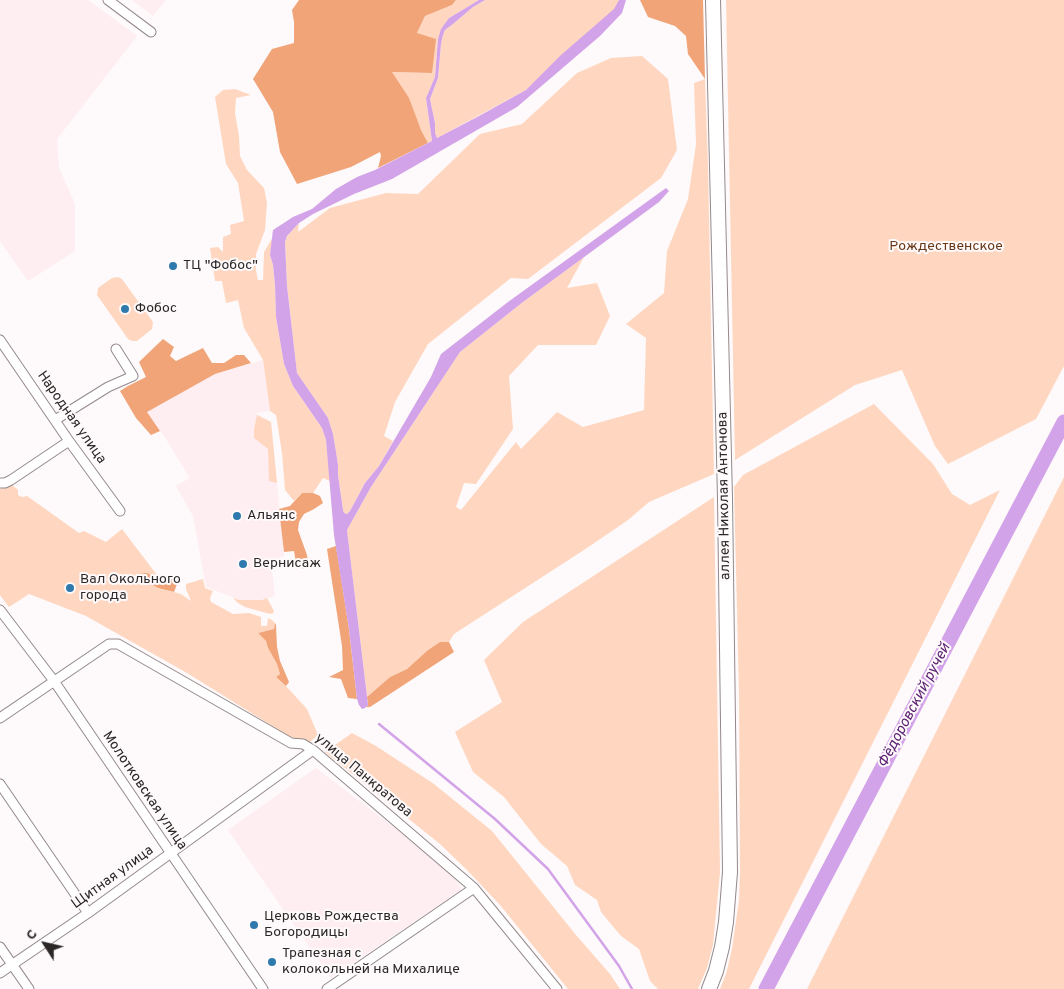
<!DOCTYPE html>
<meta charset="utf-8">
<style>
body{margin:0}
#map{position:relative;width:1064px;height:989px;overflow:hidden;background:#fef9fa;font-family:Overpass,sans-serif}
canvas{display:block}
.north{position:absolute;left:20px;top:919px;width:50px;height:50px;-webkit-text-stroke:4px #fef9fa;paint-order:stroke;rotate:305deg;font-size:14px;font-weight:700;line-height:20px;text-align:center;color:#2b2727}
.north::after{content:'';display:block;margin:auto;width:18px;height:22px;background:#2b2727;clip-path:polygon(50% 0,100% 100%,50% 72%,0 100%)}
</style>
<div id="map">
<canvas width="1064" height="989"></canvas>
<div class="north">С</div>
</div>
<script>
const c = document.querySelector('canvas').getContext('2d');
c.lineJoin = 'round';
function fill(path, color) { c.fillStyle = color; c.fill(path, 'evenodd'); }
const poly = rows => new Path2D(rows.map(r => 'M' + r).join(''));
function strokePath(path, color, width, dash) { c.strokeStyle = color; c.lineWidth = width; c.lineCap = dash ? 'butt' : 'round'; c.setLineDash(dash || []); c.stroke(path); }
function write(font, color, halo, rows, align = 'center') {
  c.font = font + ' Overpass,sans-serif'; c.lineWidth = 4; c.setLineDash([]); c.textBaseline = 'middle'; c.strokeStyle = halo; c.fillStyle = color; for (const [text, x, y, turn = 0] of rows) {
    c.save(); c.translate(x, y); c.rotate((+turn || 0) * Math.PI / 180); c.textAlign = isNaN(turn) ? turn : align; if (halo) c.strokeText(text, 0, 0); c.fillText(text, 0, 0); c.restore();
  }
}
fill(poly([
 [0,0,88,0,137,36,57,139,59,168,75,204,75,251,28,281,0,241],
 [132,0,166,0,153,16],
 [263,360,270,411,255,413,271,422,284,556,280,557,280,560,271,562,275,596,262,600,240,600,206,587,193,516,176,486,190,478,166,439,146,412,215,374],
 [316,768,446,867,462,889,331,978,228,830]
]), '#feedf1');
fill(poly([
 [456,0,479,0,449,18,438,39,435,77,426,98,432,141,428,143,391,72,432,73,417,33,425,16,452,5],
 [485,0,619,0,615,9,526,90,437,138,435,133,435,123,430,99,438,78,441,44,443,35,445,30,453,24,473,7],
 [726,0,1064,0,1064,366,1036,419,948,464,935,446,902,370,855,385,735,460],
 [642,56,668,79,677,150,661,178,528,279,511,278,428,344,395,402,384,436,393,441,379,466,365,483,350,511,347,514,344,513,343,510,338,475,338,465,336,452,333,434,328,418,297,373,287,286,285,242,287,236,299,223,298,232,330,208,386,193,418,194,480,134,522,124,577,73,611,58],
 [705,79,708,165,714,474,649,502,628,520,587,548,454,634,449,642,440,642,428,650,407,669,390,677,367,697,347,530,371,487,460,352,523,302,584,257,567,288,597,283,610,316,596,345,538,345,509,376,513,429,476,484,464,483,456,507,461,510,516,442,521,449,557,412,583,427,644,410,646,338,626,324,664,293,667,251,688,199,696,144,694,83],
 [235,89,251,95,236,98,235,113,239,136,240,156,247,170,264,188,267,203,265,230,256,254,256,270,258,280,263,280,264,252,273,237,270,255,273,265,275,285,276,317,284,364,293,386,322,428,326,440,330,481,323,478,313,493,302,493,294,501,285,490,282,453,276,415,270,411,263,360,244,328,238,300,226,303,222,281,215,281,210,248,218,247,223,252,223,237,231,234,230,225,244,221,238,183,226,164,215,97,223,90],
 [118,277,122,279,153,322,152,329,137,341,132,341,128,339,97,295,98,288,112,278],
 [874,404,933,464,952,494,970,505,1000,490,749,989,720,989,726,974,732,949,739,900,740,872,739,694,734,487,743,475],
 [257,415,271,422,277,483,269,481,268,449,254,438,254,429],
 [1064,477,1064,989,807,989],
 [11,484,18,490,18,495,22,497,27,496,79,533,84,531,106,542,122,529,160,579,147,573,144,580,158,588,181,594,191,601,186,589,186,584,203,579,205,588,213,591,210,598,211,602,233,614,249,613,261,617,261,626,267,626,268,618,272,620,275,623,274,629,258,633,266,641,268,648,277,664,280,674,276,677,286,686,307,709,318,735,310,742,290,737,187,673,86,616,29,594,9,607,0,595,0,489],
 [714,497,720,872,713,945,707,968,698,989,658,989,650,981,639,949,621,936,601,912,597,900,575,885,567,866,541,844,504,797,473,772,455,732,502,702,484,660,523,622],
 [233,598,240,600,262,600,267,598,274,611,273,613,270,614,245,607,238,603],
 [352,733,376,746,434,784,492,831,576,935,610,974,620,989,568,989,500,905,468,871,440,844,325,752]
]), '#ffd7c0');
fill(poly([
 [299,0,456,0,452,5,425,16,417,33,436,39,432,73,392,72,409,98,421,130,428,143,378,168,381,156,380,152,351,167,297,184,280,152,273,112,253,79,272,49,294,43,294,22,292,10],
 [640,0,703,0,705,79,688,54,686,36,675,26,648,17],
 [163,339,174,347,170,356,176,361,203,348,212,363,224,363,236,355,244,355,251,363,215,374,147,412,160,431,151,435,136,418,120,391,128,386,146,377,139,362],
 [302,493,313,493,320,496,323,503,314,509,304,514,299,522,298,530,307,555,308,564,303,569,296,563,294,551,284,552,279,509,290,506],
 [336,546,349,629,357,699,348,698,341,679,329,677,343,670,342,646,327,549],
 [147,573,160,579,167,577,179,579,174,592,158,588,144,580,139,574],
 [275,623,276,625,277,647,280,661,289,682,286,686,276,677,280,674,277,664,268,648,266,641,258,633,274,629],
 [440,642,449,642,454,652,370,707,366,707,368,705,367,697,390,677,407,669,428,650]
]), '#f0a478');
fill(poly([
 [479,0,485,0,473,7,453,24,445,30,443,35,441,44,438,78,430,99,435,123,435,133,437,138,479,116,526,90,561,55,614,9,619,0,626,0,622,13,600,36,517,107,392,179,354,194,313,214,299,223,287,236,285,242,287,286,297,373,328,418,333,434,336,452,338,465,338,475,343,510,344,513,347,514,350,511,365,483,379,466,431,377,441,354,508,302,666,188,669,191,659,202,523,302,460,352,371,487,347,530,368,705,365,708,362,709,359,705,357,699,349,629,334,535,326,440,322,428,293,386,284,364,276,317,275,285,273,265,270,255,273,230,293,217,312,209,336,189,357,177,375,170,432,141,426,98,435,77,438,39,441,29,449,18]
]), '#d2a3e8');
strokePath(poly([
 [379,724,495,819,548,869,619,966,632,989]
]), '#d2a3e8', 2.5);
strokePath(poly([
 [766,989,1064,422]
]), '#d2a3e8', 15);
const minor = poly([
 [108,0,151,32],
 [0,340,69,441,120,511],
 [55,420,108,387,133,376,116,349],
 [0,483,5,483,11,480,69,441],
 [0,610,54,681,263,989],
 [0,718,109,644,118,644,291,743,303,744,313,750,474,888,557,989],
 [0,784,88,913],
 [0,947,29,989],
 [0,973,88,913,313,750],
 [327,989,474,888]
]);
const primary = poly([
 [709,989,716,971,722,947,726,922,730,872,725,498,713,0]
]);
strokePath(minor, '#94898b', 11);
strokePath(primary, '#94898b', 16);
strokePath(minor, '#fff', 9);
strokePath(primary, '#fff', 14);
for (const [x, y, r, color] of [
 [173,266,5,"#2f79ad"],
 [125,309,5,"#2f79ad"],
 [237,516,5,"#2f79ad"],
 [243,564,5,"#2f79ad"],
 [70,588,5,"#2f79ad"],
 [254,925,5,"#2f79ad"],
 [272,962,5,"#2f79ad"]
]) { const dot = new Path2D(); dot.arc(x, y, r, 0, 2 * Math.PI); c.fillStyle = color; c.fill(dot); strokePath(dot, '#fef9fa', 2); }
write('14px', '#683717', '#fef9fa', [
 ["Рождественское",946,247]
]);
write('14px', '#2b2727', '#fef9fa', [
 ["ТЦ \"Фобос\"",183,266],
 ["Фобос",135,309],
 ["Альянс",247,516],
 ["Вернисаж",253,564],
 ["Вал Окольного",80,580],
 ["города",80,596],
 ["Церковь Рождества",264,917],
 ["Богородицы",264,933],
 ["Трапезная с",282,954],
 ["колокольней на Михалице",282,970]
], 'left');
write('14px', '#2b2727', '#fef9fa', [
 ["Народная улица",71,418,55],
 ["аллея Николая Антонова",725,496,-91],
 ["улица Панкратова",363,776,40],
 ["Молотковская улица",144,791,56],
 ["Щитная улица",113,878,-36]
]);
write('italic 15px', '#5d2373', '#fef9fa', [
 ["Фёдоровский ручей",915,706,-62]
]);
</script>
